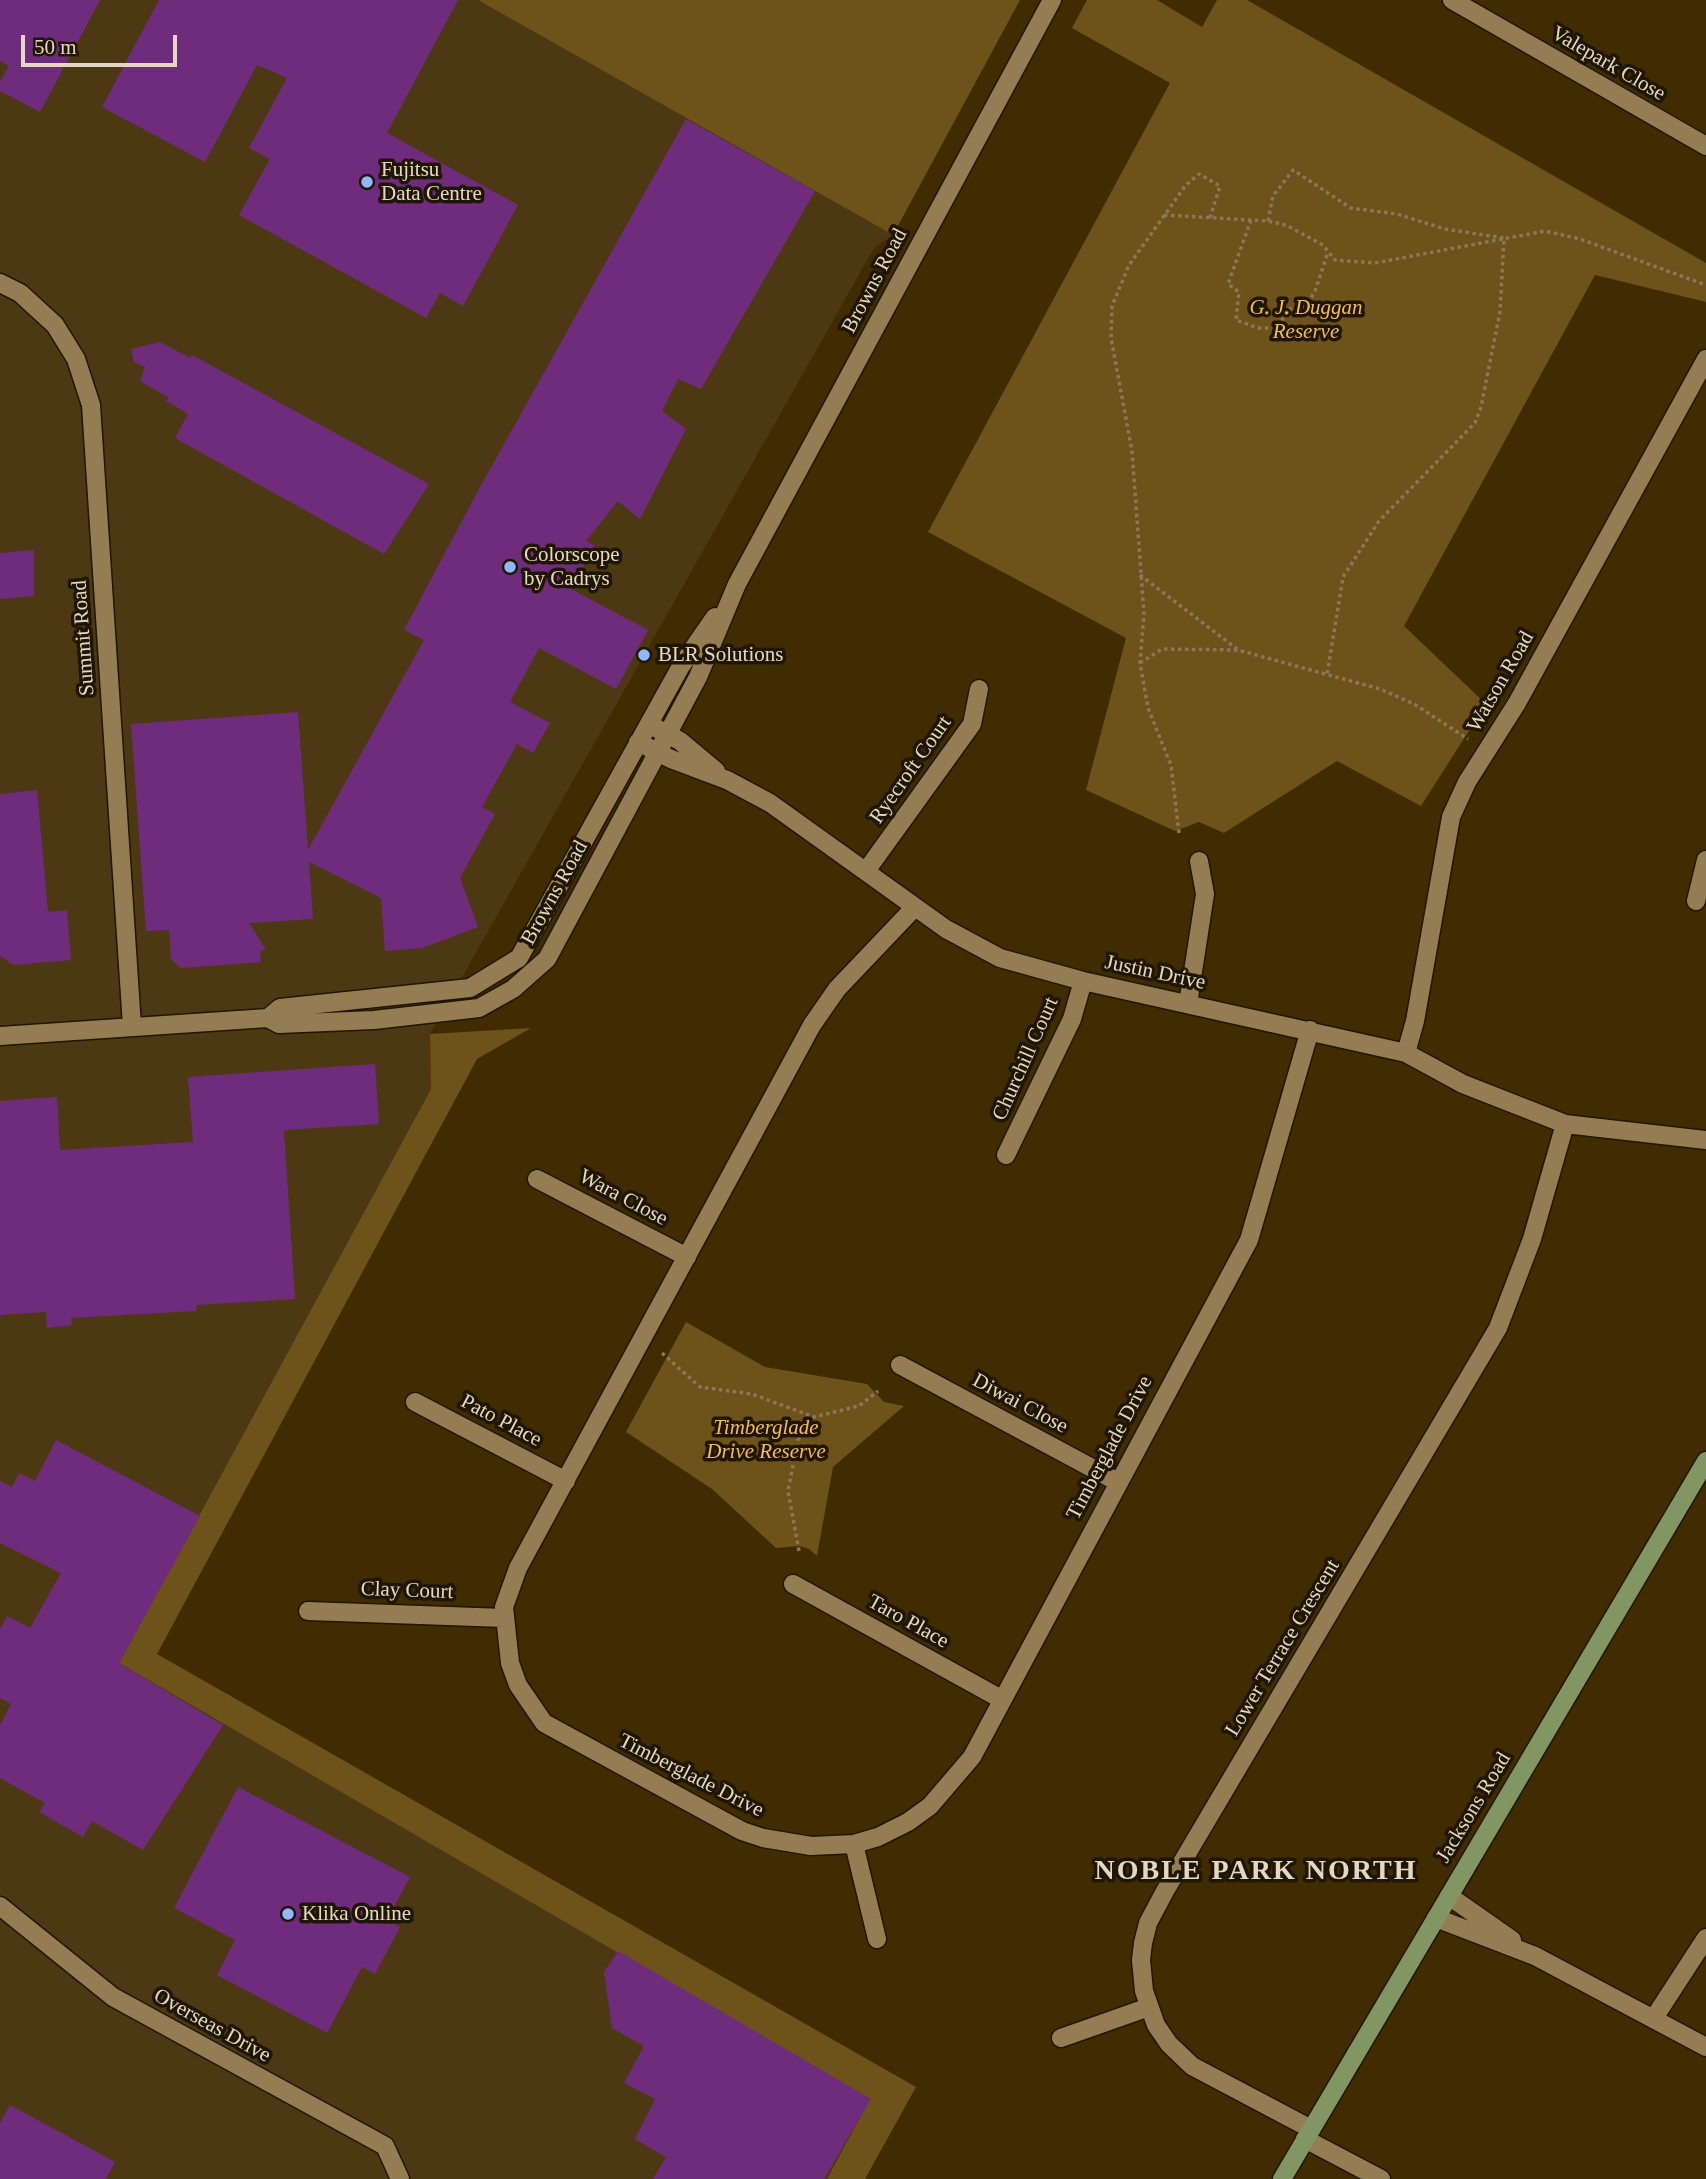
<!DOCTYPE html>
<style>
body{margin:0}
#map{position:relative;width:1706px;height:2179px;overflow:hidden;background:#402c00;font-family:Georgia,serif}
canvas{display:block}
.scale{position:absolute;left:21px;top:35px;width:156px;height:32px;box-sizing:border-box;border:4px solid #e5d8c2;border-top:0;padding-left:9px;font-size:21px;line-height:24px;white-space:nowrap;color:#e5d8c2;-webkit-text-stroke:5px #1f1606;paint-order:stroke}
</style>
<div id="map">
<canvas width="1706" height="2179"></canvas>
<div class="scale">50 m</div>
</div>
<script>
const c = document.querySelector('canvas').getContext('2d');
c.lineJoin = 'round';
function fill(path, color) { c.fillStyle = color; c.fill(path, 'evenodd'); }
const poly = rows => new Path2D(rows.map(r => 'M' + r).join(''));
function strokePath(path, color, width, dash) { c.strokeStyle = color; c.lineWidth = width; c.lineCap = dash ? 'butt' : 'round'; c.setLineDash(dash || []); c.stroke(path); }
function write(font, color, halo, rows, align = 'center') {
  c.font = font + ' Georgia,serif'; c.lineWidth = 7; c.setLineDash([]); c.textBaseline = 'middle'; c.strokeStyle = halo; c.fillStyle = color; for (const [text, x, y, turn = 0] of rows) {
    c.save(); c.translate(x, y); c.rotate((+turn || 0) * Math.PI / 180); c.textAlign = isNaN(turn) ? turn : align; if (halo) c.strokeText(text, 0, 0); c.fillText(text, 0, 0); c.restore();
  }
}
fill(poly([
 [0,0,478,0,893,235,874,248,430,1034,431,1089,119,1663,871,2099,827,2179,0,2179]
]), '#4c3913');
fill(poly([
 [478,0,1020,0,893,235],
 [1087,0,1157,0,1202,27,1217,0,1247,0,1706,263,1706,302,1595,275,1404,626,1486,704,1421,806,1337,761,1224,833,1199,822,1175,831,1086,790,1126,638,928,532,1170,83,1072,28],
 [531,1028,477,1059,157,1654,916,2087,865,2179,827,2179,870,2099,119,1663,431,1089,430,1034],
 [686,1322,765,1367,867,1384,884,1402,904,1406,833,1467,817,1556,809,1549,799,1546,776,1548,712,1489,626,1432]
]), '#6d521a');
fill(poly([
 [0,0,100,0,40,112,0,91,0,82,9,66,0,61],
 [159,0,458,0,387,133,518,205,463,306,440,293,426,318,239,215,270,159,249,148,287,78,257,65,205,162,102,107],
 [686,119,815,191,701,389,678,379,662,411,686,429,640,519,618,501,586,541,595,546,571,589,648,630,616,689,539,648,510,702,550,723,533,753,517,744,482,807,495,814,460,878,478,927,422,948,385,951,381,898,309,862,313,919,249,923,266,950,260,951,261,962,181,968,171,959,169,930,146,931,131,724,298,712,308,850,424,640,404,630,480,487],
 [160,342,190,358,192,355,429,484,384,554,175,438,188,414,166,401,169,398,140,381,145,367,134,362,131,349],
 [34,550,34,596,0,599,0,553],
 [37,790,48,912,67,910,71,960,14,965,0,956,0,794],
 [375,1064,379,1124,284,1130,295,1299,196,1305,197,1311,71,1318,72,1325,47,1328,46,1312,0,1315,0,1101,57,1097,60,1150,193,1142,188,1077],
 [56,1440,200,1516,119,1663,223,1725,143,1850,92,1821,83,1837,39,1812,45,1803,0,1778,0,1725,11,1704,0,1698,0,1629,7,1616,30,1628,61,1573,0,1543,0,1481,12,1487,19,1473,35,1481],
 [238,1787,410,1877,387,1920,400,1927,375,1974,362,1967,327,2033,217,1975,235,1940,174,1908],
 [618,1951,871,2099,824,2179,653,2179,666,2157,635,2139,655,2099,624,2083,644,2046,612,2028,604,1972],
 [10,2105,115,2162,106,2179,0,2179,0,2123]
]), '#702c7c');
const minor = poly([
 [1452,0,1706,146],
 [0,283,20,293,55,325,76,359,91,405,132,1026],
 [656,728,680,741,716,771],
 [638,742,671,759,727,780,770,803,946,929,1000,958,1083,981,1406,1053,1463,1084,1565,1124,1706,1140],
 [866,871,972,724,979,689],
 [1696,901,1706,860],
 [915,907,837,989,812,1025,518,1568,504,1607,510,1663,518,1685,544,1723,742,1831,763,1838,811,1846,854,1844,878,1837,908,1822,930,1806,972,1757,1249,1240,1310,1030],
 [1188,1004,1205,894,1199,861],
 [268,1018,280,1008,470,988,519,958,681,666,715,617],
 [0,1036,268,1018,279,1024,374,1020,479,1008,513,989,547,959,698,677,737,584,1052,0],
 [1406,1053,1415,1021,1451,817,1467,782,1517,703,1706,359],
 [1006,1155,1072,1019,1083,981],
 [537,1179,687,1257],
 [900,1365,1118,1482],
 [415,1402,566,1481],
 [793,1584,1001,1699],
 [308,1611,504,1618],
 [854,1844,877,1939],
 [1449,1896,1512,1940],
 [0,1906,113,1997,385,2146,400,2179],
 [1436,1918,1535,1956,1706,2047],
 [1654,2018,1706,1938],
 [1061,2038,1149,2007],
 [1311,2129,1192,2066,1169,2044,1156,2025,1144,1991,1141,1960,1143,1943,1148,1923,1165,1891,1498,1328,1532,1239,1565,1124],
 [1305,2139,1381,2179]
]);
const major = poly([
 [1282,2179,1706,1461]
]);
strokePath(minor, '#211602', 21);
strokePath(major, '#211602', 21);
strokePath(poly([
 [1164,215,1268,221,1286,225,1323,245,1335,260,1375,263,1545,231,1580,239,1706,285],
 [1251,220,1228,284,1239,292,1236,320,1258,328,1278,328,1288,309,1306,306,1315,291,1328,252],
 [1268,221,1273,196,1293,170,1351,208,1397,214,1445,229,1504,238,1500,312,1481,407,1475,423,1379,521,1343,577,1327,675],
 [1140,575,1237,649],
 [1140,663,1162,649,1238,650,1380,689,1414,704,1468,739],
 [1179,833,1171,765,1148,708,1140,663,1144,614,1132,451,1111,338,1112,306,1129,265,1186,185,1199,174,1220,186,1210,218],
 [662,1353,700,1387,752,1394,814,1417,859,1406,878,1391],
 [799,1551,788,1491,798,1440,814,1417]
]), '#897856', 3.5, [3.5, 3.5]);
strokePath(minor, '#947d53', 18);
strokePath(major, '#829664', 18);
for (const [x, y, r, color] of [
 [367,182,7,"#91b8fd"],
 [510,567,7,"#91b8fd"],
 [644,655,7,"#91b8fd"],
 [288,1914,7,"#91b8fd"]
]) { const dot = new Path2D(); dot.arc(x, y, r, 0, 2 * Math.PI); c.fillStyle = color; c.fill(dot); strokePath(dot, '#1f1606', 2.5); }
write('21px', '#e5d8c2', '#1f1606', [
 ["Valepark Close",1608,64,30],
 ["Browns Road",875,281,-62],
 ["Summit Road",84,638,-94],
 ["Watson Road",1501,682,-60],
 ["Ryecroft Court",911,770,-55],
 ["Browns Road",555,893,-61],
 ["Justin Drive",1155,973,12],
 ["Churchill Court",1026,1059,-66],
 ["Wara Close",623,1198,28],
 ["Diwai Close",1020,1404,28],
 ["Pato Place",501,1421,28],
 ["Timberglade Drive",1110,1448,-62],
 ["Clay Court",407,1591,2],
 ["Taro Place",908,1622,29],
 ["Lower Terrace Crescent",1283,1648,-59],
 ["Timberglade Drive",691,1776,27],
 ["Jacksons Road",1474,1808,-59],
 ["Overseas Drive",212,2026,29]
]);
write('21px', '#e5d8c2', '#1f1606', [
 ["Fujitsu",381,170],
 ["Data Centre",381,194],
 ["Colorscope",524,555],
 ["by Cadrys",524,579],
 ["BLR Solutions",658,655],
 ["Klika Online",302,1914]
], 'left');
write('italic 21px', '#f3bd51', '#1f1606', [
 ["G. J. Duggan",1306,308],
 ["Reserve",1306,332],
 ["Timberglade",766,1428],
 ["Drive Reserve",766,1452]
]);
c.letterSpacing = '2px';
write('bold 28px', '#e5d8c2', '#1f1606', [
 ["NOBLE PARK NORTH",1256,1872]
]);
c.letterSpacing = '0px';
</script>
